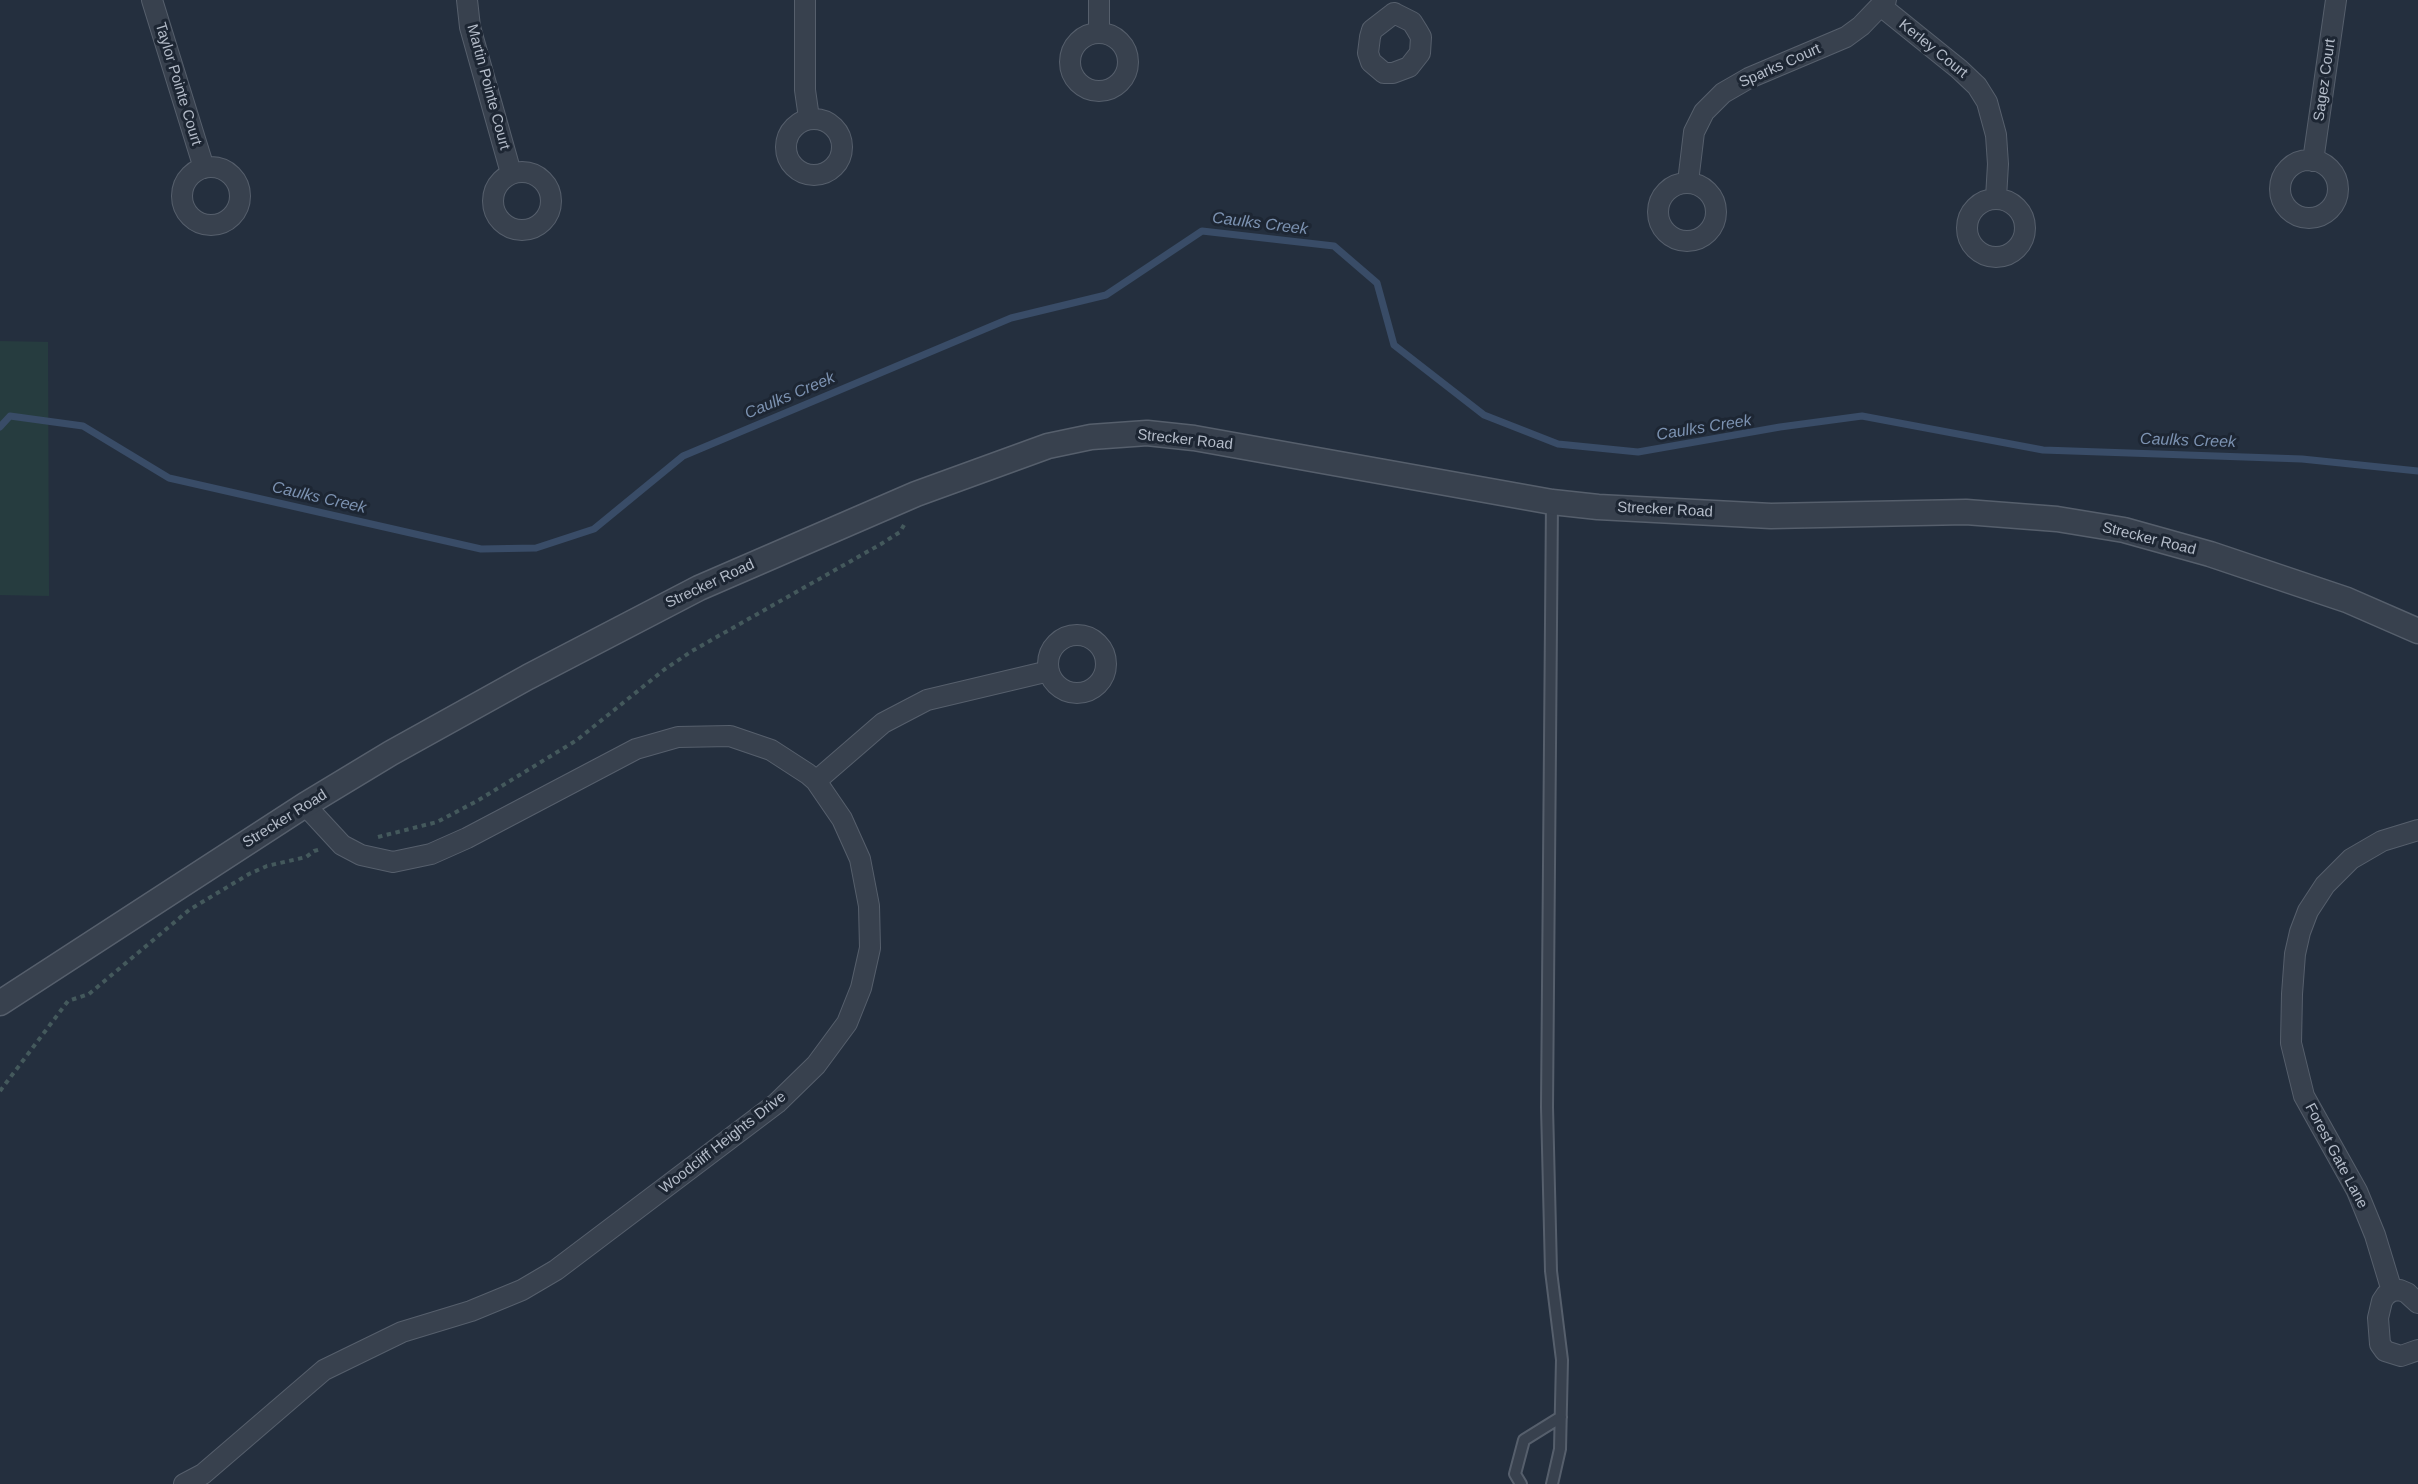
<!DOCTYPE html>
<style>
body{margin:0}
canvas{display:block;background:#242f3e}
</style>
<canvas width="2418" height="1484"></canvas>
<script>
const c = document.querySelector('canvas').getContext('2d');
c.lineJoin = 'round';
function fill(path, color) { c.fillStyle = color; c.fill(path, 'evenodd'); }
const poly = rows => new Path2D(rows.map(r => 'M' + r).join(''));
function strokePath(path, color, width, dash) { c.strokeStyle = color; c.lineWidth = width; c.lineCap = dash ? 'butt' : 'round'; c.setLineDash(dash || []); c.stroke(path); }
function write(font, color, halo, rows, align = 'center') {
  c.font = font + ' Helvetica,sans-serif'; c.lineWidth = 6; c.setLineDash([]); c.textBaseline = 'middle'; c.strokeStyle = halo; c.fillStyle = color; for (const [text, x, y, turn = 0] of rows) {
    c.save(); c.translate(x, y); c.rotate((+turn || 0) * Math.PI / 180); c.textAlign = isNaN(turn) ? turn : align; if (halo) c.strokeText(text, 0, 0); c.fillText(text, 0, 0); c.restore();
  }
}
fill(poly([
 [0,341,48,342,49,596,0,595]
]), '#263c3f');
strokePath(poly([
 [0,427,10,416,83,426,169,478,481,549,536,548,594,529,683,456,1011,318,1106,295,1202,231,1334,246,1377,283,1394,345,1484,415,1558,444,1638,452,1780,427,1862,416,2043,450,2302,459,2418,471]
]), '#394c67', 7);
const service = poly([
 [1552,502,1547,1107,1551,1271,1562,1360,1560,1449,1552,1484],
 [1521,1484,1515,1474,1524,1440,1561,1417]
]);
const minor = poly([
 [152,0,204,168],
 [467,0,470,27,511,173],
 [805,0,805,90,809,118],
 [1099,0,1099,33],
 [1882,7,1959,69,1977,86,1987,102,1996,135,1998,164,1996,198],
 [1394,13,1412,22,1417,30,1421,37,1420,53,1409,67,1393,73,1384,73,1371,62,1368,53,1370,37,1372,30,1394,13],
 '1070 62a29 29 0 1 1 58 0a29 29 0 1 1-58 0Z',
 '786 147a28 28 0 1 1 56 0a28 28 0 1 1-56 0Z',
 '2280 189a29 29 0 1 1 58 0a29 29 0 1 1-58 0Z',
 [2313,161,2336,0],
 '182 196a29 29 0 1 1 58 0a29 29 0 1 1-58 0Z',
 '493 201a29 29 0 1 1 58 0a29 29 0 1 1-58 0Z',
 [1688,182,1694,132,1704,112,1723,93,1749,78,1846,37,1861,26,1886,0],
 '1658 212a29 29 0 1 1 58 0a29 29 0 1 1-58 0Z',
 '1967 228a29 29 0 1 1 58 0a29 29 0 1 1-58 0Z',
 '1048 664a29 29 0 1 1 58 0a29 29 0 1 1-58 0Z',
 [816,781,883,723,927,700,1049,671],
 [2392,1291,2375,1235,2357,1191,2304,1096,2291,1043,2292,994,2295,954,2300,932,2308,911,2325,885,2351,859,2382,841,2418,830],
 [2418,1303,2407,1293,2400,1290,2392,1291,2386,1295,2382,1301,2378,1318,2380,1344,2385,1351,2401,1356,2418,1350],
 [184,1484,203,1474,324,1370,402,1332,471,1311,522,1290,556,1270,777,1103,816,1065,847,1023,861,988,870,948,869,906,860,859,842,819,816,781,808,774,771,750,730,736,678,737,636,749,467,838,431,854,393,862,361,855,342,845,305,805]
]);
const tertiary = poly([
 [0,1003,305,805,391,753,528,677,699,588,916,494,1048,446,1091,437,1147,433,1194,438,1552,502,1598,507,1771,516,1966,512,2057,519,2124,530,2210,554,2347,600,2418,631]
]);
strokePath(service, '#565f6c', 14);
strokePath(minor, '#565f6c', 22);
strokePath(tertiary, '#565f6c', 27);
strokePath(poly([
 [378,837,437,822,477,801,577,740,665,669,692,651,881,544,900,532,904,525],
 [0,1091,68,1001,89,994,189,910,249,874,267,866,306,857,314,851,321,849]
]), '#44595c', 4, [4.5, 4.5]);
strokePath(service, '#38414e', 10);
strokePath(minor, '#38414e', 20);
strokePath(tertiary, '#38414e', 24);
write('15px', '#b4bcc9', '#1d2633', [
 ["Kerley Court",1933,49,39],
 ["Sparks Court",1780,66,-24],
 ["Sagez Court",2325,80,-82],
 ["Taylor Pointe Court",178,84,73],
 ["Martin Pointe Court",488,87,75],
 ["Strecker Road",1185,440,6],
 ["Strecker Road",1665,510,3],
 ["Strecker Road",2149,539,14],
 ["Strecker Road",710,584,-25],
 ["Strecker Road",285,819,-32],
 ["Woodcliff Heights Drive",723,1143,-38],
 ["Forest Gate Lane",2336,1156,62]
]);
write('italic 16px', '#7c92b1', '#1d2633', [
 ["Caulks Creek",1260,224,7],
 ["Caulks Creek",790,396,-23],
 ["Caulks Creek",1704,428,-9],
 ["Caulks Creek",2188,441,2],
 ["Caulks Creek",319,498,13]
]);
</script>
